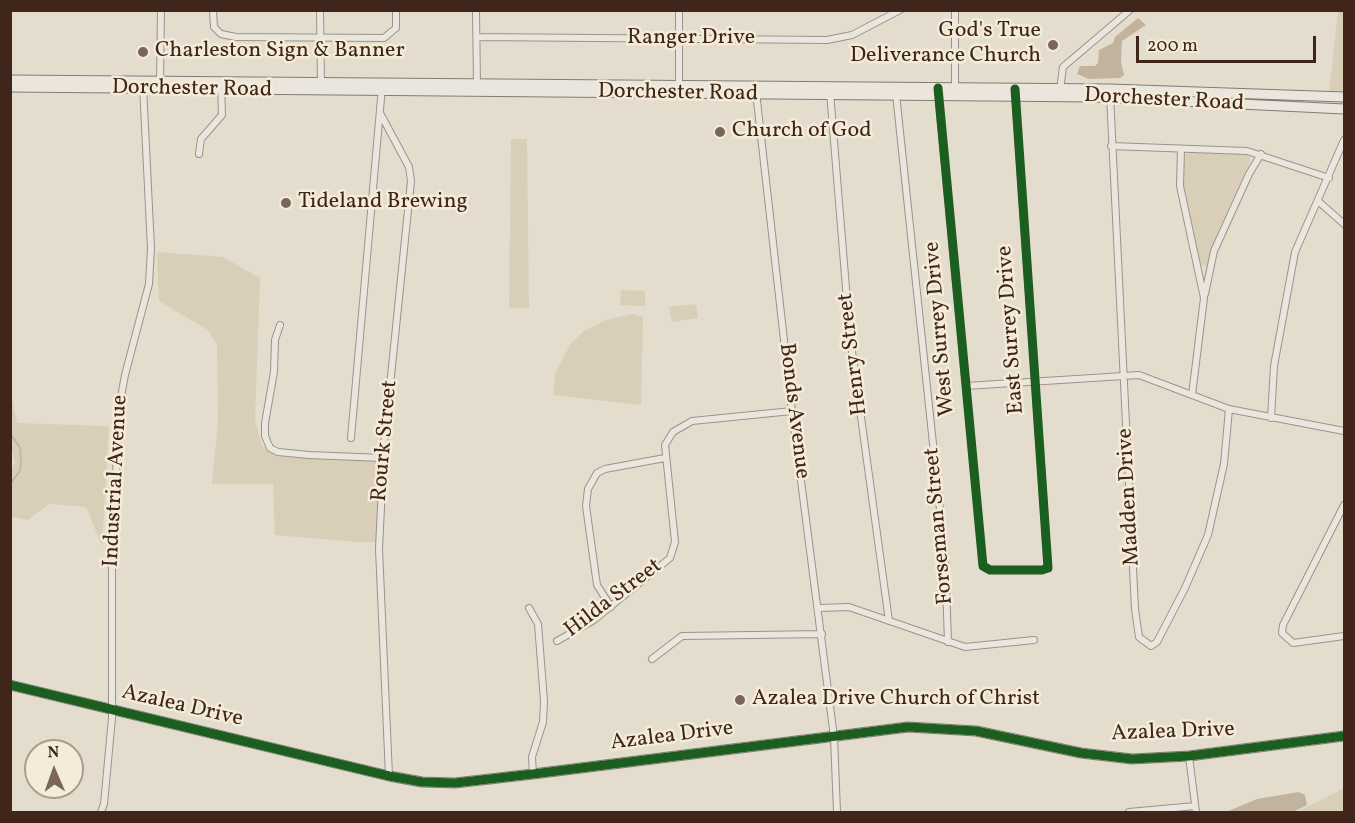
<!DOCTYPE html>
<style>
body{margin:0}
#map{position:relative;width:1355px;height:823px;overflow:hidden;background:#e4ddcd;font-family:Vollkorn,serif}
canvas{display:block}
.frame{position:absolute;inset:0;border:12px solid #40251b;pointer-events:none}
.north{position:absolute;left:24px;top:739px;width:60px;height:60px;box-sizing:border-box;background:#f4ecd8;border:2px solid #ac9c8c;border-radius:50%;rotate:358deg;font-size:16px;font-weight:700;line-height:24px;text-align:center;color:#40251b}
.north::after{content:'';display:block;margin:auto;width:21px;height:27px;background:#796559;clip-path:polygon(50% 0,100% 100%,50% 72%,0 100%)}
.scale{position:absolute;left:1136px;top:36px;width:180px;height:27px;box-sizing:border-box;border:3px solid #40251b;border-top:0;padding-left:8px;font-size:18px;line-height:21px;white-space:nowrap;color:#40251b;-webkit-text-stroke:4px #f4ecd8;paint-order:stroke}
</style>
<div id="map">
<canvas width="1355" height="823"></canvas>
<div class="frame"></div>
<div class="north">N</div>
<div class="scale">200 m</div>
</div>
<script>
const c = document.querySelector('canvas').getContext('2d');
c.lineJoin = 'round';
function fill(path, color) { c.fillStyle = color; c.fill(path, 'evenodd'); }
const poly = rows => new Path2D(rows.map(r => 'M' + r).join(''));
function strokePath(path, color, width, dash) { c.strokeStyle = color; c.lineWidth = width; c.lineCap = dash ? 'butt' : 'round'; c.setLineDash(dash || []); c.stroke(path); }
function write(font, color, halo, rows, align = 'center') {
  c.font = font + ' Vollkorn,serif'; c.lineWidth = 5; c.setLineDash([]); c.textBaseline = 'middle'; c.strokeStyle = halo; c.fillStyle = color; for (const [text, x, y, turn = 0] of rows) {
    c.save(); c.translate(x, y); c.rotate((+turn || 0) * Math.PI / 180); c.textAlign = isNaN(turn) ? turn : align; if (halo) c.strokeText(text, 0, 0); c.fillText(text, 0, 0); c.restore();
  }
}
fill(poly([
 [1338,11,1344,11,1344,93,1329,93],
 [511,139,527,139,529,308,509,308],
 [1191,151,1246,153,1251,159,1217,234,1207,267,1199,264,1182,185,1183,156],
 [157,252,223,257,260,278,255,421,262,446,278,452,383,458,379,542,359,542,275,535,273,484,212,484,218,420,217,345,208,330,159,301],
 [621,290,645,291,645,306,620,305],
 [696,304,698,318,672,322,669,307],
 [632,314,643,317,641,405,553,395,555,374,571,343,584,331,606,320],
 [11,395,17,423,109,426,102,546,86,507,49,504,28,520,11,517,11,468,15,463,11,446],
 [1344,788,1344,812,1297,812]
]), '#d9ceb8');
fill(poly([
 [1138,18,1146,25,1122,41,1121,62,1124,75,1120,78,1089,79,1077,74,1080,66,1095,66,1098,63,1099,50,1113,43,1115,37],
 [1299,792,1305,795,1307,805,1293,812,1226,812,1257,799]
]), '#c2b39e');
strokePath(poly([
 [10,433,20,448,21,461,20,471,10,484]
]), '#c2b39e', 1.5);
const street = poly([
 [213,10,214,27,221,34,236,37,384,38,396,28,396,10],
 [320,10,321,82],
 [476,10,477,86],
 [955,10,955,91],
 [477,37,827,40,852,35,900,10],
 [160,83,161,10],
 [679,88,679,10],
 [1060,90,1063,67,1130,10],
 [756,92,792,411,834,737,837,812],
 [830,92,850,337,889,621],
 [938,92,983,566,990,570,1042,570,1048,568,1015,92],
 [896,94,945,557,948,642],
 [1110,95,1135,609,1139,637,1151,646,1157,642,1185,588,1208,535,1224,464,1229,409],
 [380,113,409,167,411,181,384,444,379,549,389,776],
 [1111,146,1247,151,1329,178],
 [1181,149,1180,186,1204,298,1192,395],
 [199,154,201,139,222,115,221,86],
 [1318,201,1344,224],
 [1205,294,1214,251,1249,174,1261,154],
 [280,325,275,340,274,372,265,423,265,436,270,448,278,452,309,455,383,458],
 [966,386,1139,375,1229,409,1344,431],
 [1271,418,1274,366,1295,252,1344,140],
 [351,438,382,87],
 [1344,505,1283,625,1282,633,1293,643,1344,636],
 [611,607,597,585,586,506,588,489,597,473,605,469,665,458],
 [529,608,538,624,544,701,543,722,532,757,533,774],
 [819,608,849,607,965,647,1034,640],
 [557,641,594,620,670,558,675,542,665,445,673,432,692,421,792,411],
 [652,659,682,636,822,634],
 [1189,756,1196,812],
 [101,812,104,804,112,718,112,562,119,408,125,375,149,284,151,248,143,86],
 [1129,812,1195,806]
]);
const secondary = poly([
 [10,80,1110,89,1344,97],
 [10,87,1096,97,1344,109],
 [10,685,389,776,422,782,455,783,533,774,908,727,976,731,1081,753,1132,759,1189,756,1344,736]
]);
strokePath(street, '#9b9389', 8);
strokePath(secondary, '#837b72', 11);
strokePath(street, '#eae6de', 6);
strokePath(secondary, '#eae6de', 9);
strokePath(poly([
 [938,88,983,566,990,570,1042,570,1048,568,1015,89],
 [10,685,389,776,422,782,455,783,533,774,908,727,976,731,1081,753,1132,759,1189,756,1344,736]
]), '#1b5e20', 9);
for (const [x, y, r, color] of [
 [1053,45,6,"#796559"],
 [143,52,6,"#796559"],
 [720,132,6,"#796559"],
 [286,203,6,"#796559"],
 [740,700,6,"#796559"]
]) { const dot = new Path2D(); dot.arc(x, y, r, 0, 2 * Math.PI); c.fillStyle = color; c.fill(dot); strokePath(dot, '#f4ecd8', 2); }
write('22px', '#40251b', '#f4ecd8', [
 ["God's True",1041,32,"right"],
 ["Deliverance Church",1041,57,"right"],
 ["Charleston Sign & Banner",155,52],
 ["Church of God",732,132],
 ["Tideland Brewing",298,203],
 ["Azalea Drive Church of Christ",752,700]
], 'left');
write('22px', '#40251b', '#f4ecd8', [
 ["Ranger Drive",691,39],
 ["Dorchester Road",192,90,1],
 ["Dorchester Road",678,94,1],
 ["Dorchester Road",1164,101,3],
 ["West Surrey Drive",941,329,-95],
 ["East Surrey Drive",1012,330,-94],
 ["Henry Street",854,354,-97],
 ["Bonds Avenue",793,411,83],
 ["Rourk Street",386,441,-85],
 ["Industrial Avenue",117,481,-87],
 ["Madden Drive",1130,497,-93],
 ["Forseman Street",940,526,-95],
 ["Hilda Street",614,599,-37],
 ["Azalea Drive",182,707,13],
 ["Azalea Drive",1173,733,-2],
 ["Azalea Drive",672,737,-7]
]);
</script>
